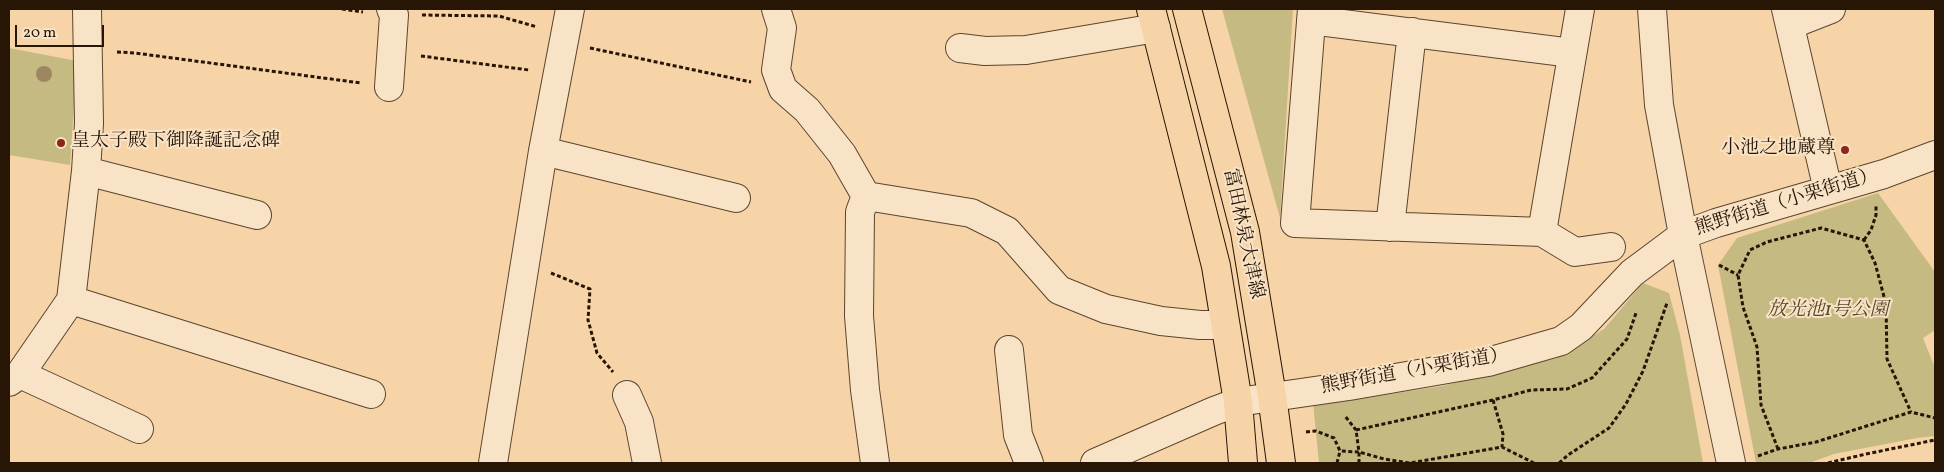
<!DOCTYPE html>
<meta charset="utf-8">
<style>
body{margin:0}
#map{position:relative;width:1944px;height:472px;overflow:hidden;background:#f6d4a7;font-family:Vollkorn,serif}
canvas{display:block}
.frame{position:absolute;inset:0;border:10px solid #271506;pointer-events:none}
.scale{position:absolute;left:15px;top:25px;width:89px;height:22px;box-sizing:border-box;border:2px solid #271506;border-top:0;padding-left:6px;font-size:15px;line-height:18px;white-space:nowrap;color:#271506;-webkit-text-stroke:4px #f9e3c6;paint-order:stroke}
</style>
<div id="map">
<canvas width="1944" height="472"></canvas>
<div class="frame"></div>
<div class="scale">20 m</div>
</div>
<script>
const c = document.querySelector('canvas').getContext('2d');
c.lineJoin = 'round';
function fill(path, color) { c.fillStyle = color; c.fill(path, 'evenodd'); }
const poly = rows => new Path2D(rows.map(r => 'M' + r).join(''));
function strokePath(path, color, width, dash) { c.strokeStyle = color; c.lineWidth = width; c.lineCap = dash ? 'butt' : 'round'; c.setLineDash(dash || []); c.stroke(path); }
function write(font, color, halo, rows, align = 'center') {
  c.font = font + ' Vollkorn,"Noto Serif JP",serif'; c.lineWidth = 4; c.setLineDash([]); c.textBaseline = 'middle'; c.strokeStyle = halo; c.fillStyle = color; for (const [text, x, y, turn = 0] of rows) {
    c.save(); c.translate(x, y); c.rotate((+turn || 0) * Math.PI / 180); c.textAlign = isNaN(turn) ? turn : align; if (halo) c.strokeText(text, 0, 0); c.fillText(text, 0, 0); c.restore();
  }
}
fill(poly([
 [1222,9,1293,9,1280,218],
 [9,48,77,61,70,165,9,155],
 [1878,193,1935,272,1935,330,1923,338,1935,368,1935,436,1917,438,1834,454,1809,463,1756,463,1718,265,1737,238],
 [1643,283,1669,293,1680,335,1703,463,1319,463,1313,402,1359,399,1442,386,1557,358,1604,329]
]), '#c4ba82');
const minor = poly([
 [776,9,782,28,776,70,783,89,807,110,842,154,866,196,971,213,1007,231,1059,290,1106,309,1161,321,1200,325,1225,325],
 [1312,9,1295,223,1542,232,1575,252,1611,247],
 [1652,9,1659,105,1683,235,1731,463],
 [1786,9,1828,190],
 [1311,20,1572,53],
 [1790,25,1831,9],
 [960,48,985,51,1026,50,1156,28],
 [389,87,394,15,391,9],
 [543,151,736,198],
 [86,171,257,215],
 [866,196,860,212,859,316,865,390,875,463],
 [1390,227,1412,32],
 [1542,232,1580,9],
 [71,300,371,394],
 [1009,350,1018,435,1029,463],
 [20,374,139,429],
 [9,382,20,374,71,300,86,171,89,123,87,9],
 [627,395,639,422,647,463],
 [493,463,543,151,570,9],
 [1095,463,1214,411,1238,402,1349,386,1488,362,1561,341,1581,327,1632,273,1683,235,1716,223,1884,174,1935,155]
]);
const major = poly([
 [1151,9,1216,266,1238,402,1243,463],
 [1187,9,1245,232,1272,396,1281,463]
]);
strokePath(minor, '#5b452e', 30);
strokePath(major, '#271506', 30);
strokePath(poly([
 [342,9,363,12],
 [422,15,499,16,537,27],
 [590,48,751,82],
 [117,52,135,53,361,83],
 [421,56,529,70],
 [1864,240,1871,230,1876,215,1876,206],
 [1719,265,1738,275],
 [551,273,590,289,588,320,597,353,613,372],
 [1493,400,1503,434,1502,447],
 [1356,430,1493,400,1531,390,1567,389,1592,378,1627,339,1636,313],
 [1306,432,1316,431,1334,438,1340,451,1359,452,1356,430,1345,416],
 [1778,449,1761,405,1757,347,1743,307,1738,275,1750,250,1767,242,1821,228,1864,240,1875,263,1886,304,1887,359,1911,412],
 [1758,456,1778,449,1816,442,1911,412,1935,418],
 [1337,463,1340,451],
 [1359,463,1359,452,1384,459,1410,463,1502,447,1534,463],
 [1559,463,1568,455,1609,428,1626,404,1643,371,1667,303],
 [1828,463,1866,454,1935,440]
]), '#271506', 3, [4, 2.5]);
strokePath(minor, '#f9e3c6', 28);
strokePath(major, '#f6d4a7', 28);
c.fillStyle = '#9e8663';
for (const [x, y] of [
 [44,74]
]) { c.beginPath(); c.arc(x, y, 8, 0, 2 * Math.PI); c.fill(); }
for (const [x, y, r, color] of [
 [61,143,5,"#8f2418"],
 [1845,150,5,"#8f2418"]
]) { const dot = new Path2D(); dot.arc(x, y, r, 0, 2 * Math.PI); c.fillStyle = color; c.fill(dot); strokePath(dot, '#f9e3c6', 2); }
write('19px', '#271506', '#f9e3c6', [
 ["皇太子殿下御降誕記念碑",71,143],
 ["小池之地蔵尊",1835,150,"right"]
], 'left');
write('19px', '#271506', '#f9e3c6', [
 ["熊野街道（小栗街道）",1787,203,-17],
 ["富田林泉大津線",1242,234,78],
 ["熊野街道（小栗街道）",1415,372,-10]
]);
write('italic 19px', '#56472b', '#f9e3c6', [
 ["放光池1号公園",1828,312]
]);
</script>
